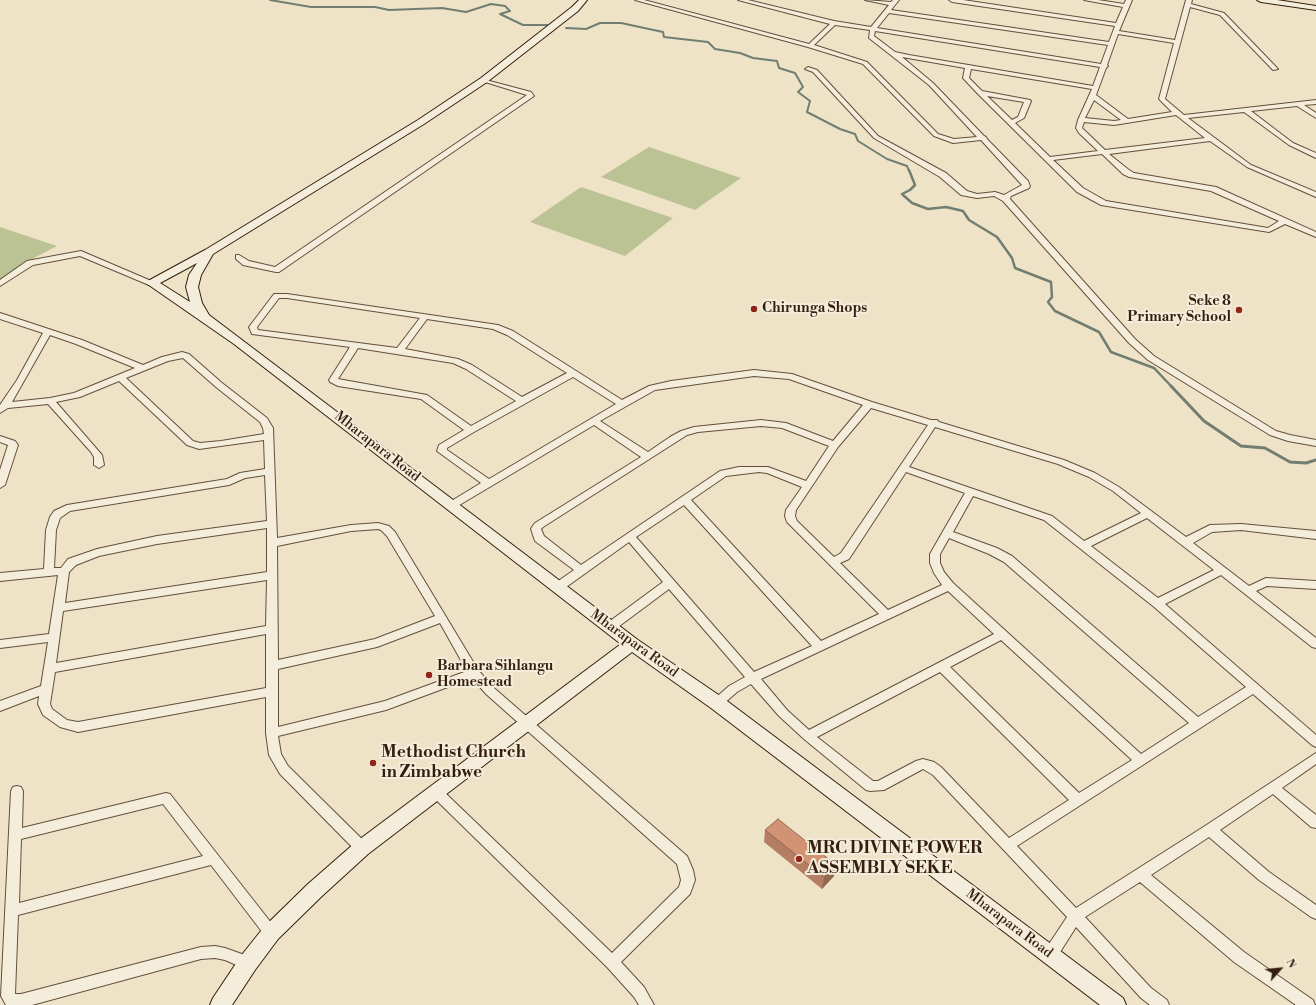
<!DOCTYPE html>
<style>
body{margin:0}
#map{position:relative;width:1316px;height:1005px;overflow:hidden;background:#efe3c7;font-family:"Libre Bodoni",serif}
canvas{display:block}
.north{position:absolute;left:1260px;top:949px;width:40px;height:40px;-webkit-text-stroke:3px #f5eddb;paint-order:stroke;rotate:63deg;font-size:11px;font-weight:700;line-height:16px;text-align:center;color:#341e0d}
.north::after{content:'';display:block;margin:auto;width:14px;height:18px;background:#341e0d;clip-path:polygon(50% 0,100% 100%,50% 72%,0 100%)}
</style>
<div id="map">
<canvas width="1316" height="1005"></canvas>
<div class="north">N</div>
</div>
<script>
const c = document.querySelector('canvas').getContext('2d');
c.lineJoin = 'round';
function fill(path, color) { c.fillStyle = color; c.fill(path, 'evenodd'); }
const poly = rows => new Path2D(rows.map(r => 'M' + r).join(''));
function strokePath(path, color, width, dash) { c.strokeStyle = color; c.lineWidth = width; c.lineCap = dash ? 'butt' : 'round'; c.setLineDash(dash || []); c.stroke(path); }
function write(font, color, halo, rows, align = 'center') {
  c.font = font + ' "Libre Bodoni",serif'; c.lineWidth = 4; c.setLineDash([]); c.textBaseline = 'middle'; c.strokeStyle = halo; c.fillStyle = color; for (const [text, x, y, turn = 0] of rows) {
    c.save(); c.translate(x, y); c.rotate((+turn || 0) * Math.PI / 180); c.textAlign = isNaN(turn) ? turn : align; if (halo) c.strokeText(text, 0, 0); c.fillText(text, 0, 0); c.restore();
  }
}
fill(poly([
 [649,147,741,178,695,210,601,177],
 [581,187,673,218,625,256,530,222],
 [0,227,57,246,34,258,0,283]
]), '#bbc394');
strokePath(poly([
 [270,0,311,7,375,7,389,10,442,8,466,12,491,4,505,6,510,11,500,14,523,25,547,25],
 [566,28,586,29,600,23,621,23,663,32,664,37,708,42,715,49,740,53,753,58,777,61,779,68,795,73,803,87,798,92,810,101,807,112,840,129,855,134,858,141,887,159,907,166,909,171]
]), '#717e71', 2);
strokePath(poly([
 [909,170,915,185,910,190,902,194,912,203,928,209,946,207,963,211,969,220,997,237,1012,258,1015,268,1051,282,1052,297,1048,302,1055,311,1099,332,1111,352,1154,368,1172,387]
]), '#717e71', 2.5);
strokePath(poly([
 [1171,386,1204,421,1241,446,1265,448,1290,462,1306,463,1316,460]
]), '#717e71', 3);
const street = poly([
 [635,0,644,0,809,44,830,24,738,0,748,0,834,21,871,27,889,5,865,0,891,2,893,0,899,0,891,10,1109,42,1115,26,952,2,949,0,963,0,1116,23,1123,7,1084,0,1098,0,1124,4,1126,0,1132,0,1119,31,1175,40,1186,0,1192,0,1191,4,1224,13,1278,69,1273,70,1220,15,1190,7,1165,99,1184,115,1316,100,1316,104,1304,105,1316,113,1316,118,1297,106,1251,111,1293,143,1316,153,1316,158,1289,145,1244,112,1188,118,1251,165,1316,192,1316,197,1247,167,1210,141,1109,154,1129,170,1134,173,1216,187,1316,232,1316,237,1285,224,1269,232,1101,205,1077,192,978,94,963,78,965,68,902,57,933,83,984,136,986,137,987,139,1028,181,1030,186,1029,188,1011,196,1010,199,1135,339,1154,356,1276,431,1290,435,1316,440,1316,446,1288,441,1270,435,1148,360,1129,343,1003,201,994,196,977,198,961,195,940,177,874,138,813,72,805,69,808,67,817,70,878,136,946,173,967,191,977,194,995,192,1004,195,1022,185,981,140,953,143,934,136,863,64,808,47,635,0],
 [889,13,1108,45,1101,64,877,28,889,13],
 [835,25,870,30,869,38,929,85,977,137,954,139,938,134,867,62,814,45,835,25],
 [875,31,1100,67,1093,86,909,55,895,52,874,36,875,31],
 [1118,34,1174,43,1159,99,1172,112,1128,119,1096,95,1106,68,1108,66,1107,65,1118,34],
 [971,69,1092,89,1078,120,1076,128,1079,133,1098,151,1050,157,1015,123,1024,118,1031,101,1030,100,982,91,969,78,971,69],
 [987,96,1024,102,1018,117,1012,120,987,96],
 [1094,100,1121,120,1114,121,1085,118,1094,100],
 [1176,115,1205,138,1105,150,1082,128,1084,122,1114,125,1176,115],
 [1102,154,1123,174,1129,177,1211,191,1279,221,1268,228,1106,201,1083,188,1053,160,1102,154],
 [482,79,531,92,534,96,279,272,276,272,243,265,236,259,236,255,239,255,249,261,275,267,527,95,482,81,482,79],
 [81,251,156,283,152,285,149,285,80,256,33,265,0,286,0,280,27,261,81,251],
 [274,294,287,294,498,325,513,331,622,400,649,386,671,381,754,370,792,374,872,402,931,420,937,420,939,422,1064,460,1095,473,1119,487,1186,537,1210,525,1241,524,1316,531,1316,539,1241,530,1212,532,1193,543,1249,586,1266,578,1316,581,1316,589,1267,586,1256,591,1316,638,1316,648,1312,647,1221,575,1165,604,1316,735,1316,747,1312,745,1253,694,1017,846,1076,908,1205,826,1316,753,1316,764,1282,788,1316,815,1316,828,1311,827,1273,794,1220,830,1269,872,1316,905,1316,919,1311,917,1259,880,1209,837,1151,875,1244,952,1313,1000,1315,1005,1296,1005,1234,962,1140,882,1085,917,1151,988,1167,1000,1169,1005,1150,1005,1141,998,1076,927,1055,960,1050,962,1045,960,1043,955,1045,950,1067,917,933,775,923,769,884,790,870,791,866,790,804,739,779,716,751,684,737,692,721,706,717,708,713,706,711,703,713,700,729,686,745,677,669,589,614,630,610,631,606,630,604,627,606,624,663,582,629,542,562,590,554,590,553,587,554,584,574,570,535,541,531,529,532,527,535,523,641,457,594,425,456,507,448,507,447,505,448,503,481,483,437,451,439,445,464,430,421,399,338,386,330,382,329,380,350,347,252,334,249,327,274,294],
 [279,298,287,298,420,318,397,348,258,330,257,327,279,298],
 [427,319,493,329,507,335,567,373,522,397,472,365,458,359,405,349,427,319],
 [358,348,453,363,466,369,516,401,471,426,427,395,338,379,358,348],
 [754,376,789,379,863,405,833,441,786,423,761,420,694,427,681,431,670,437,648,452,600,421,655,390,754,376],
 [573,377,616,404,489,479,447,450,447,448,474,432,573,377],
 [871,408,928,425,841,553,834,557,797,521,795,516,796,510,838,447,871,408],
 [761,426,782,428,829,446,806,481,768,467,739,467,720,471,581,565,544,536,541,529,543,527,687,435,698,432,761,426],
 [935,427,1058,464,1089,477,1113,491,1141,513,1084,541,1052,516,909,467,935,427],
 [759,472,767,473,802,487,786,510,785,516,787,522,879,614,821,641,691,500,726,476,759,472],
 [906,472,965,493,930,554,930,563,934,573,942,585,888,610,840,563,849,559,906,472],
 [973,496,1044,520,1153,606,1246,687,1198,717,1012,556,997,548,953,532,973,496],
 [684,505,812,646,754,672,636,537,684,505],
 [1147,518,1214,570,1158,598,1091,546,1147,518],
 [949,538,989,554,1004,562,1189,723,1141,754,953,583,944,572,940,563,940,554,949,538],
 [948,591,994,634,809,730,787,710,761,679,948,591],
 [1001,640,1132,760,1079,793,950,667,1001,640],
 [940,672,1069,800,1009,838,941,767,934,762,923,759,916,761,878,781,873,781,817,737,940,672],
 [0,313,82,340,143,365,162,357,182,352,189,354,222,383,267,418,273,428,277,538,351,525,378,523,389,526,395,532,478,670,494,688,687,856,693,870,695,880,690,894,621,962,644,987,654,1005,639,1005,634,997,607,967,432,796,430,792,432,788,436,787,440,788,612,953,679,887,681,880,677,864,486,694,472,678,386,710,278,736,281,754,288,766,367,844,369,848,367,852,362,854,357,852,280,774,269,755,266,733,266,697,78,732,60,727,43,715,38,704,39,696,0,711,0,701,41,686,48,642,0,648,0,640,49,634,58,575,0,581,0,573,44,569,46,530,50,517,54,511,67,505,227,479,240,473,265,469,264,440,199,449,187,445,119,381,80,397,56,402,102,455,104,465,99,468,94,465,94,457,91,452,48,404,8,408,0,413,0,405,17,380,43,333,0,319,0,313],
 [50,335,76,344,135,368,74,393,50,398,12,402,50,335],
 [183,358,216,387,260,422,263,428,264,434,221,441,200,443,193,441,126,378,168,361,183,358],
 [265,475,267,521,157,536,97,549,68,559,61,568,54,568,56,530,60,518,70,511,229,485,245,478,265,475],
 [267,528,267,572,65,603,69,572,76,565,99,556,157,544,267,528],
 [378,529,381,530,387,536,435,616,375,639,278,660,277,546,351,531,378,529],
 [267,580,266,626,56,663,63,611,267,580],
 [440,623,467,671,385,701,278,727,278,669,377,647,440,623],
 [266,634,266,688,78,722,67,720,52,709,50,704,55,672,266,634],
 [0,436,15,441,18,445,5,485,0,488,0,470,8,445,0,442,0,436],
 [17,786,21,787,23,791,22,828,166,793,170,794,276,929,278,933,276,937,271,939,266,937,211,865,18,915,15,994,21,994,201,947,215,946,225,948,253,958,255,963,253,968,248,970,225,960,215,958,201,959,32,1005,6,1005,1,996,11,791,13,787,17,786],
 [163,804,203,856,19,903,21,839,163,804]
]);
const secondary = poly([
 [579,0,587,0,578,11,487,82,424,124,213,254,201,275,198,287,202,303,209,315,638,640,723,698,1123,998,1126,1005,1100,1005,711,708,632,652,368,854,322,896,278,939,255,970,232,1005,210,1005,213,998,241,956,264,927,308,884,356,842,621,644,234,344,146,283,148,281,205,250,418,120,481,78,572,7,579,0],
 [197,263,189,275,186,287,190,302,160,283,197,263],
 [1257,0,1277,0,1316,6,1316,10,1261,2,1257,0]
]);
strokePath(street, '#634f3c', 2);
strokePath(secondary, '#341e0d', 2);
fill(street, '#f5eddb');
fill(secondary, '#f5eddb');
fill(poly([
 [765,830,836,865,834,876,822,889,764,842]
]), '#b47e63');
fill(poly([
 [836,865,834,876,822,889,824,877]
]), '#926750');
const building = poly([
 [778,819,836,865,824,877,765,830,778,819]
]);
fill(building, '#d19373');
strokePath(building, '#926750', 1);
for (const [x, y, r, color] of [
 [754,309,4,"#8f2418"],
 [1239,310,4,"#8f2418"],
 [429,675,4,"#8f2418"],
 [373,763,4,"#8f2418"],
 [799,859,4,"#8f2418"]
]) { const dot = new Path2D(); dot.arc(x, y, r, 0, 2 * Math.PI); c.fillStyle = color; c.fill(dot); strokePath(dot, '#f5eddb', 1.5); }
write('bold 14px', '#341e0d', '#f5eddb', [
 ["Seke 8",1231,302,"right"],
 ["Primary School",1231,318,"right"],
 ["Chirunga Shops",762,309],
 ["Barbara Sihlangu",437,667],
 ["Homestead",437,683]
], 'left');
write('14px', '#341e0d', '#f5eddb', [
 ["Mharapara Road",377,447,38],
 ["Mharapara Road",634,644,36],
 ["Mharapara Road",1009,924,37]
]);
write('bold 17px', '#341e0d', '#f5eddb', [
 ["Methodist Church",381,753],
 ["in Zimbabwe",381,773],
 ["MRC DIVINE POWER",807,849],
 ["ASSEMBLY SEKE",807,869]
], 'left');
</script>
